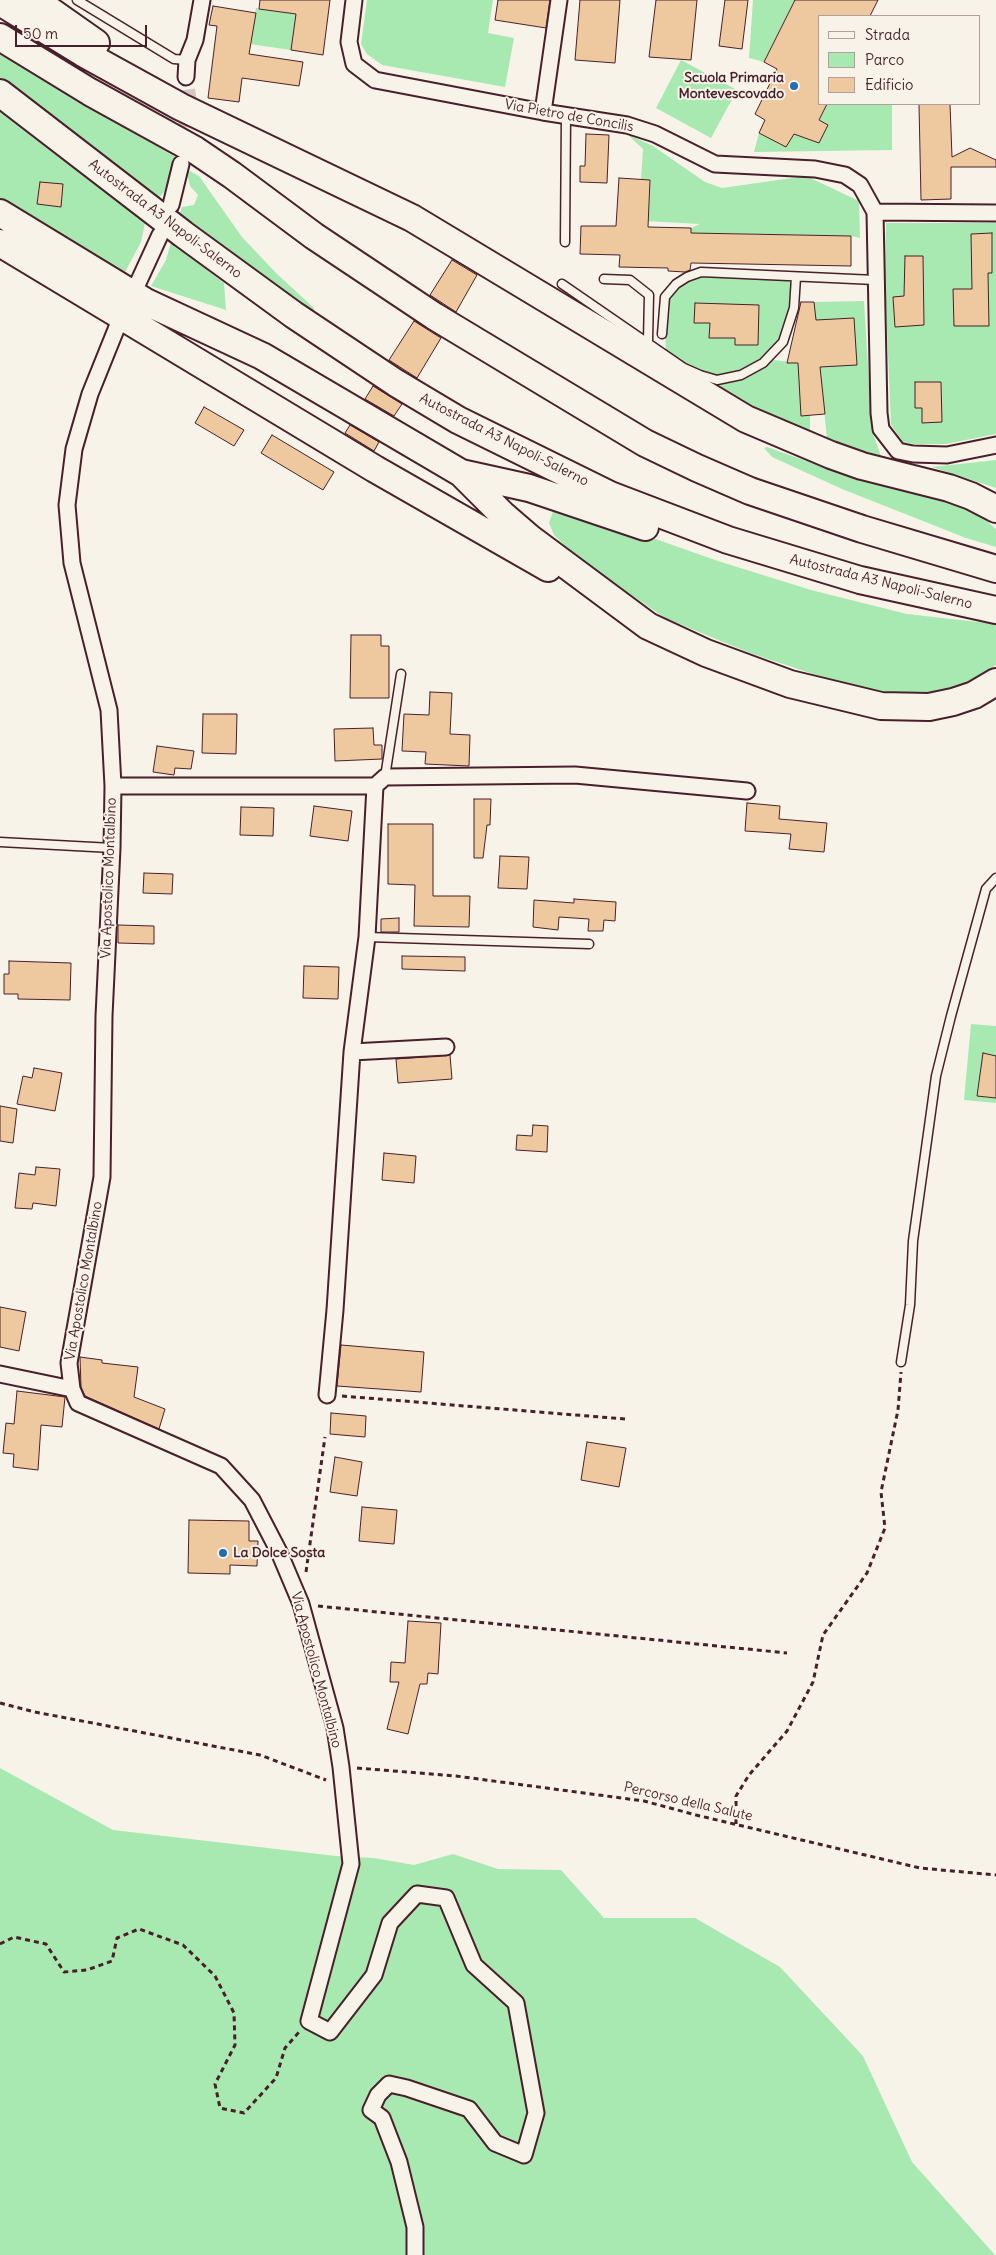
<!DOCTYPE html>
<style>
body{margin:0}
#map{position:relative;width:996px;height:2255px;overflow:hidden;background:#f7f3e8;font-family:Delius,sans-serif}
canvas{display:block}
.legend{position:absolute;left:818px;top:15px;width:162px;height:90px;box-sizing:border-box;background:#f7f3e8;border:1px solid #b29e9c;margin:0;padding:6px 9px;list-style:none;font-size:15px;color:#4a1f2b}
.legend li{display:flex;align-items:center;gap:10px;height:25px}
.legend b{width:25px;border:1px solid #b29e9c}
.scale{position:absolute;left:15px;top:25px;width:132px;height:22px;box-sizing:border-box;border:2px solid #4a1f2b;border-top:0;padding-left:6px;font-size:15px;line-height:18px;white-space:nowrap;color:#4a1f2b;-webkit-text-stroke:4px #f7f3e8;paint-order:stroke}
</style>
<div id="map">
<canvas width="996" height="2255"></canvas>
<ul class="legend">
<li><b style="height:6px;background:#f7f3e8"></b>Strada</li>
<li><b style="height:14px;background:#a8e9b2"></b>Parco</li>
<li><b style="height:14px;background:#eec99f"></b>Edificio</li>
</ul>
<div class="scale">50 m</div>
</div>
<script>
const c = document.querySelector('canvas').getContext('2d');
c.lineJoin = 'round';
function fill(path, color) { c.fillStyle = color; c.fill(path, 'evenodd'); }
const poly = rows => new Path2D(rows.map(r => 'M' + r).join(''));
function strokePath(path, color, width, dash) { c.strokeStyle = color; c.lineWidth = width; c.lineCap = dash ? 'butt' : 'round'; c.setLineDash(dash || []); c.stroke(path); }
function write(font, color, halo, rows, align = 'center') {
  c.font = font + ' Delius,sans-serif'; c.lineWidth = 4; c.setLineDash([]); c.textBaseline = 'middle'; c.strokeStyle = halo; c.fillStyle = color; for (const [text, x, y, turn = 0] of rows) {
    c.save(); c.translate(x, y); c.rotate((+turn || 0) * Math.PI / 180); c.textAlign = isNaN(turn) ? turn : align; if (halo) c.strokeText(text, 0, 0); c.fillText(text, 0, 0); c.restore();
  }
}
fill(poly([
 [367,0,493,0,488,33,514,38,505,87,382,65,367,54,361,44],
 [753,0,795,0,764,62,749,58],
 [256,8,309,15,294,29,291,50,250,44],
 [0,50,175,157,172,183,158,199,135,186,0,80],
 [681,60,737,90,711,138,656,108],
 [827,104,892,104,892,150,754,152,759,133,786,146,794,134,828,126,819,120],
 [0,110,145,223,141,242,123,276,0,202],
 [627,134,653,146,705,182,722,188,806,176,859,201,860,238,851,236,709,233,691,249,691,228,700,224,644,221,649,206,650,180,641,179,643,149],
 [186,169,199,176,242,237,276,273,314,308,314,311,306,311,179,216,182,207,194,205,198,195,190,186],
 [886,223,996,223,996,434,946,444,914,444,903,442,891,425,885,280],
 [171,242,224,283,226,310,151,286,166,260],
 [701,276,791,280,790,307,785,327,778,342,761,360,740,371,719,375,704,372,686,364,666,350,665,334,669,298,678,287,688,280],
 [864,301,872,431,881,456,827,440,814,302],
 [772,360,804,363,801,416,810,416,810,437,705,384,733,382,746,378],
 [767,447,860,480,943,500,975,511,996,529,996,547,966,538,842,489,772,457,764,448],
 [996,460,996,488,932,467],
 [566,510,579,512,718,561,811,590,907,614,996,624,996,665,970,684,934,693,882,691,828,679,750,653,665,618,579,559,554,535,549,523,553,511],
 [971,1024,996,1026,996,1103,964,1100],
 [0,1768,113,1830,336,1856,374,1858,414,1865,453,1854,498,1869,561,1870,604,1918,695,1918,780,1967,863,2056,912,2162,995,2255,0,2255]
]), '#a8e9b2');
const building = poly([
 [260,0,330,0,323,55,291,50,296,14,259,9,260,0],
 [498,0,550,0,546,28,495,20,498,0],
 [580,0,620,0,615,63,575,60,580,0],
 [656,0,697,0,691,60,649,57,656,0],
 [725,0,748,0,742,49,719,46,725,0],
 [795,0,878,0,870,16,820,16,820,104,827,104,819,120,828,125,819,143,794,134,786,147,759,133,765,120,755,114,777,69,764,62,795,0],
 [213,6,256,13,249,54,303,62,299,86,242,78,239,102,208,98,217,26,209,25,213,6],
 [919,104,950,104,952,157,970,148,996,160,996,167,951,167,951,199,921,200,919,104],
 [586,134,609,135,607,183,580,182,580,166,585,166,586,134],
 [619,178,650,180,648,227,691,228,691,233,851,236,851,266,691,263,690,270,685,272,668,271,668,268,619,267,620,255,580,254,581,226,616,226,619,178],
 [40,182,63,184,61,207,37,204,40,182],
 [992,233,992,273,988,273,989,326,954,326,953,289,972,289,971,234,992,233],
 [905,256,923,256,924,325,895,327,893,297,904,296,905,256],
 [452,260,477,275,456,312,430,295,452,260],
 [801,302,814,302,816,320,854,318,857,365,820,367,825,414,801,416,798,363,787,363,801,302],
 [695,303,759,305,758,345,735,345,735,338,709,338,710,323,694,323,695,303],
 [414,321,441,338,417,378,389,360,414,321],
 [915,382,941,382,942,422,922,423,922,408,915,408,915,382],
 [373,386,402,404,394,416,365,399,373,386],
 [204,407,244,430,234,446,195,423,204,407],
 [350,425,379,442,374,451,345,433,350,425],
 [272,435,334,472,323,490,261,453,272,435],
 [351,635,381,635,381,646,389,646,389,698,350,698,351,635],
 [430,692,452,693,450,734,470,735,469,766,425,764,426,752,402,751,404,714,429,715,430,692],
 [203,714,237,714,236,754,202,753,203,714],
 [373,728,374,745,382,745,382,759,335,761,334,729,373,728],
 [157,746,194,751,191,769,175,768,174,775,153,772,157,746],
 [474,799,491,799,490,825,487,825,483,858,474,858,474,799],
 [747,803,780,806,779,819,827,823,824,852,789,849,791,834,745,831,747,803],
 [314,806,352,811,348,841,310,836,314,806],
 [241,807,274,808,273,836,240,835,241,807],
 [388,824,433,824,433,896,470,896,469,927,414,926,415,885,388,884,388,824],
 [500,856,529,857,527,889,498,888,500,856],
 [144,873,173,874,172,894,143,893,144,873],
 [574,899,616,902,615,921,604,920,603,931,588,931,589,919,559,917,558,930,533,927,534,900,574,903,574,899],
 [399,918,399,932,381,932,381,919,399,918],
 [118,925,154,926,154,944,118,943,118,925],
 [402,956,465,957,465,971,402,969,402,956],
 [9,961,71,963,70,1000,18,999,18,994,4,994,4,974,9,974,9,961],
 [304,966,339,967,338,999,303,998,304,966],
 [983,1053,996,1056,996,1098,977,1096,983,1053],
 [450,1055,452,1079,398,1083,396,1059,450,1055],
 [34,1068,62,1073,55,1111,17,1104,23,1076,32,1078,34,1068],
 [0,1106,17,1109,13,1143,0,1141,0,1106],
 [533,1125,548,1126,547,1152,516,1150,517,1135,532,1136,533,1125],
 [384,1153,416,1156,414,1183,382,1180,384,1153],
 [36,1167,60,1169,56,1206,33,1203,32,1209,15,1208,19,1173,35,1175,36,1167],
 [0,1307,26,1312,19,1351,0,1347,0,1307],
 [341,1345,424,1352,421,1392,337,1386,341,1345],
 [80,1357,102,1360,102,1363,138,1367,134,1397,165,1409,159,1429,85,1396,81,1387,80,1357],
 [17,1391,65,1397,62,1427,41,1425,38,1470,13,1467,14,1454,3,1453,6,1423,14,1424,17,1391],
 [331,1413,366,1416,365,1437,330,1434,331,1413],
 [587,1442,626,1448,619,1487,581,1480,587,1442],
 [335,1457,362,1462,357,1496,330,1492,335,1457],
 [362,1507,397,1510,394,1544,359,1541,362,1507],
 [189,1520,249,1521,249,1541,258,1541,257,1566,230,1565,230,1574,188,1573,189,1520],
 [408,1621,441,1623,438,1674,428,1673,427,1684,420,1684,408,1734,387,1729,399,1682,390,1682,391,1662,405,1663,408,1621]
]);
fill(building, '#eec99f');
strokePath(building, '#4a1f2b', 1);
strokePath(poly([
 [183,150,189,100,186,77]
]), '#d4c9c2', 15, [15, 8]);
const service = poly([
 [77,0,174,59,187,60],
 [565,242,566,115],
 [604,279,630,280,649,295,648,341],
 [562,284,684,368,700,375,717,380,741,375,763,363,783,342,794,308,796,277],
 [662,334,665,297,676,284,687,277,701,272,875,280],
 [385,777,401,674],
 [0,842,112,848],
 [367,937,589,944],
 [901,1362,910,1305,913,1241,936,1076,951,1016,986,889,996,878]
]);
const minor = poly([
 [354,0,349,42,354,64,375,80,543,112,627,125,655,134,715,164,815,169,845,175,860,185,875,212,879,413,881,429,898,451,913,454,947,455,996,445],
 [186,77,187,60,195,40,202,0],
 [543,112,559,0],
 [171,205,181,164],
 [875,212,996,213],
 [137,285,160,235],
 [117,327,90,394,74,449,67,505,72,563,109,710,113,786,112,848,104,1016,102,1177,69,1363,72,1389,78,1403,221,1466,252,1500,279,1552,301,1604,335,1728,341,1767,351,1864,309,2021,330,2032,374,1975,390,1923,417,1894,446,1898,474,1965,516,2003,536,2113,524,2155,495,2143,469,2109,407,2088,389,2084,378,2095,371,2110,382,2118,399,2162,415,2227,415,2255],
 [113,786,375,786,385,777,575,775,747,791],
 [352,1052,446,1047],
 [0,1374,72,1389],
 [327,1395,335,1310,352,1052,367,937,375,786]
]);
const motorway = poly([
 [35,0,96,43],
 [0,2,83,53,181,107,412,218,746,419,831,455,862,466,949,488,971,496,996,509],
 [0,37,90,92,195,150,232,175,314,236,434,316,645,443,697,468,750,491,862,529,996,569],
 [0,93,183,234,294,315,396,383,458,420,610,495,728,540,860,580,996,610],
 [0,213,146,302,262,356,461,473,502,514,531,539,648,626,706,653,790,684,881,706,929,707,953,702,974,695,996,682],
 [0,243,375,469,548,568],
 [461,473,529,488,645,527]
]);
strokePath(service, '#4a1f2b', 11);
strokePath(minor, '#4a1f2b', 19);
strokePath(motorway, '#4a1f2b', 30);
strokePath(poly([
 [342,1396,625,1419],
 [306,1572,325,1437],
 [318,1606,787,1653],
 [0,1703,35,1712,260,1755,326,1780],
 [357,1768,456,1776,644,1801,696,1815,920,1868,996,1875],
 [736,1824,736,1796,749,1775,787,1731,813,1682,823,1635,867,1573,885,1528,881,1492,898,1410,901,1372],
 [0,1944,14,1937,46,1944,64,1972,87,1970,112,1961,117,1938,139,1929,183,1945,215,1976,234,2013,235,2045,215,2084,220,2108,244,2113,276,2078,285,2048,299,2032]
]), '#4a1f2b', 3, [5, 4]);
strokePath(service, '#f7f3e8', 8);
strokePath(minor, '#f7f3e8', 15);
strokePath(motorway, '#f7f3e8', 26);
for (const [x, y, r, color] of [
 [794,86,5,"#1f6fb2"],
 [223,1553,5,"#1f6fb2"]
]) { const dot = new Path2D(); dot.arc(x, y, r, 0, 2 * Math.PI); c.fillStyle = color; c.fill(dot); strokePath(dot, '#f7f3e8', 2); }
write('bold 14px', '#4a1f2b', '#f7f3e8', [
 ["Scuola Primaria",784,78],
 ["Montevescovado",784,94],
 ["La Dolce Sosta",233,1553,"left"]
], 'right');
write('14px', '#4a1f2b', '#f7f3e8', [
 ["Via Pietro de Concilis",569,116,10],
 ["Autostrada A3 Napoli-Salerno",165,219,37],
 ["Autostrada A3 Napoli-Salerno",504,440,27],
 ["Autostrada A3 Napoli-Salerno",881,582,14],
 ["Via Apostolico Montalbino",109,878,-88],
 ["Via Apostolico Montalbino",84,1281,-80],
 ["Via Apostolico Montalbino",316,1670,75],
 ["Percorso della Salute",688,1802,13]
]);
</script>
